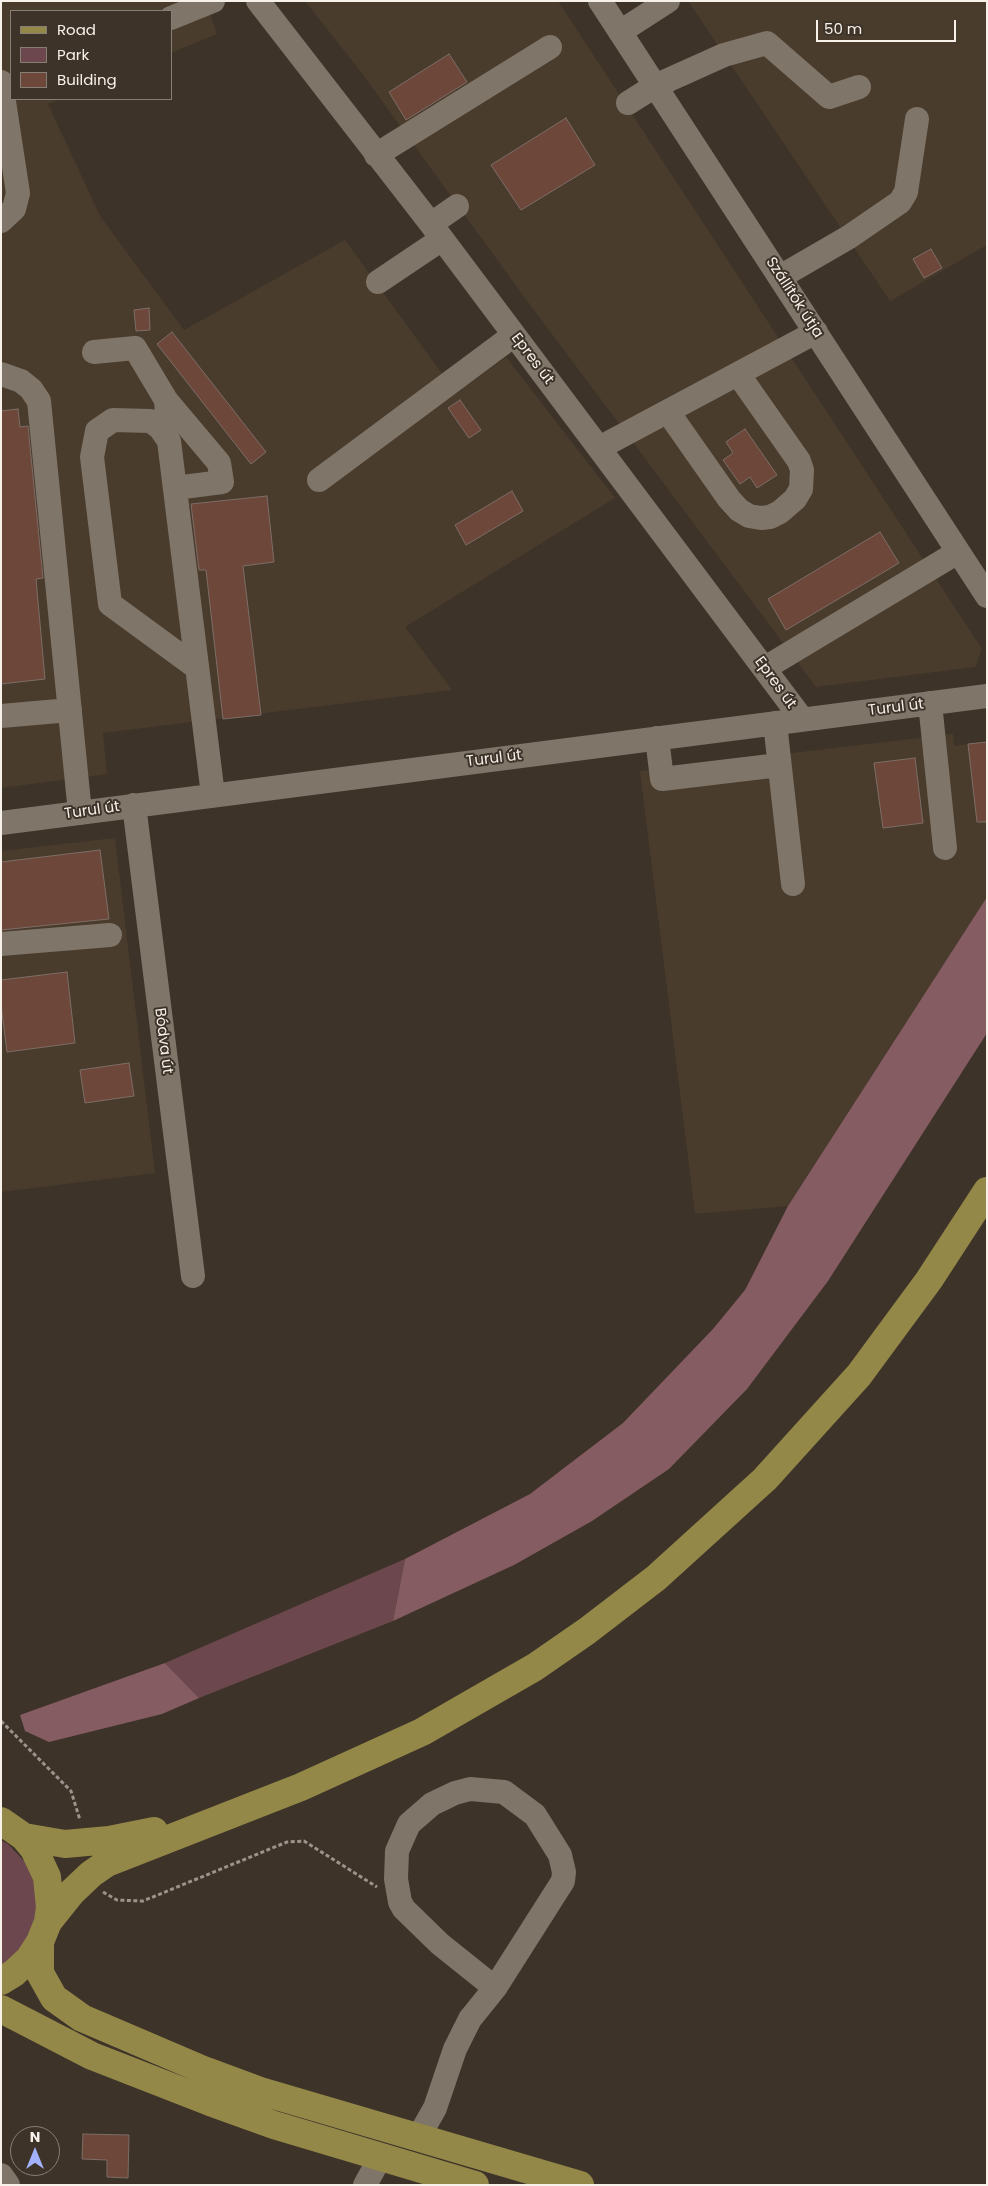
<!DOCTYPE html>
<meta charset="utf-8">
<style>
body{margin:0}
#map{position:relative;width:988px;height:2186px;overflow:hidden;background:#3d3329;font-family:Poppins,sans-serif}
canvas{display:block}
.frame{position:absolute;inset:0;border:2px solid #f7f1ea;pointer-events:none}
.legend{position:absolute;left:10px;top:10px;width:162px;height:90px;box-sizing:border-box;background:#3d3329;border:1px solid #877f76;margin:0;padding:6px 9px;list-style:none;font-size:15px;color:#f7f1ea}
.legend li{display:flex;align-items:center;gap:10px;height:25px}
.legend b{width:25px;border:1px solid #877f76}
.north{position:absolute;left:10px;top:2126px;width:50px;height:50px;box-sizing:border-box;background:#3d3329;border:1px solid #877f76;border-radius:50%;rotate:0deg;font-size:14px;font-weight:700;line-height:20px;text-align:center;color:#f7f1ea}
.north::after{content:'';display:block;margin:auto;width:18px;height:22px;background:#a3b2fd;clip-path:polygon(50% 0,100% 100%,50% 72%,0 100%)}
.scale{position:absolute;left:816px;top:20px;width:140px;height:22px;box-sizing:border-box;border:2px solid #f7f1ea;border-top:0;padding-left:6px;font-size:15px;line-height:18px;white-space:nowrap;color:#f7f1ea;-webkit-text-stroke:4px #3d3329;paint-order:stroke}
</style>
<div id="map">
<canvas width="988" height="2186"></canvas>
<div class="frame"></div>
<ul class="legend">
<li><b style="height:6px;background:#938848"></b>Road</li>
<li><b style="height:14px;background:#6c484e"></b>Park</li>
<li><b style="height:14px;background:#6d473a"></b>Building</li>
</ul>
<div class="north">N</div>
<div class="scale">50 m</div>
</div>
<script>
const c = document.querySelector('canvas').getContext('2d');
c.lineJoin = 'round';
function fill(path, color) { c.fillStyle = color; c.fill(path, 'evenodd'); }
const poly = rows => new Path2D(rows.map(r => 'M' + r).join(''));
function strokePath(path, color, width, dash) { c.strokeStyle = color; c.lineWidth = width; c.lineCap = dash ? 'butt' : 'round'; c.setLineDash(dash || []); c.stroke(path); }
function write(font, color, halo, rows, align = 'center') {
  c.font = font + ' Poppins,sans-serif'; c.lineWidth = 4; c.setLineDash([]); c.textBaseline = 'middle'; c.strokeStyle = halo; c.fillStyle = color; for (const [text, x, y, turn = 0] of rows) {
    c.save(); c.translate(x, y); c.rotate((+turn || 0) * Math.PI / 180); c.textAlign = isNaN(turn) ? turn : align; if (halo) c.strokeText(text, 0, 0); c.fillText(text, 0, 0); c.restore();
  }
}
fill(poly([
 [1,1,205,1,217,34,171,53,171,11,11,11,11,99,60,99,48,104,100,216,184,330,345,240,456,393,506,357,615,498,405,627,452,690,103,733,107,774,1,788],
 [305,1,558,1,982,649,975,667,816,687,519,290,361,72],
 [688,1,987,1,987,245,890,301],
 [953,734,954,746,987,741,987,897,788,1206,695,1214,640,771],
 [115,838,155,1173,1,1192,1,851]
]), '#4a3c2c');
fill(poly([
 [405,1559,393,1621,199,1698,165,1663],
 [1,1840,8,1844,25,1862,35,1885,38,1909,33,1933,1,1971]
]), '#6c484e');
fill(poly([
 [987,897,987,1033,828,1281,747,1389,669,1469,592,1521,514,1565,393,1621,405,1559,530,1494,623,1423,713,1329,745,1290,788,1206],
 [165,1663,199,1698,162,1714,49,1742,25,1731,20,1715]
]), '#865c63');
const building = poly([
 [449,54,467,82,406,120,389,92,449,54],
 [566,118,595,165,521,210,491,165,566,118],
 [931,249,942,268,924,278,913,259,931,249],
 [149,308,150,330,136,331,134,310,149,308],
 [172,332,266,452,251,464,157,344,172,332],
 [460,400,481,430,469,438,448,408,460,400],
 [18,409,20,427,28,426,43,578,36,579,45,679,1,684,1,411,18,409],
 [745,429,777,475,757,488,750,477,740,484,723,460,733,453,726,442,745,429],
 [512,491,523,511,466,545,455,525,512,491],
 [267,496,274,562,243,566,261,715,223,719,206,570,199,570,191,504,267,496],
 [880,532,899,563,786,630,768,599,880,532],
 [987,742,987,822,977,822,968,744,987,742],
 [915,758,923,823,883,828,874,763,915,758],
 [100,850,109,919,1,930,1,862,100,850],
 [67,972,75,1043,7,1052,1,1005,1,980,67,972],
 [129,1063,134,1096,85,1103,80,1070,129,1063],
 [83,2134,129,2135,128,2178,107,2177,107,2160,82,2159,83,2134]
]);
fill(building, '#6d473a');
strokePath(building, '#7d6d67', 1);
strokePath(poly([
 [1,1721,71,1791,80,1820],
 [103,1892,117,1900,143,1901,287,1842,304,1841,377,1887]
]), '#9c948c', 3, [4, 2.5]);
strokePath(poly([
 [258,1,431,224,802,719],
 [600,1,987,596],
 [171,18,213,1],
 [620,32,668,1],
 [1,82,18,193,14,209,1,221],
 [628,103,655,86,724,55,767,43,829,97,859,87],
 [376,155,550,47],
 [431,224,457,206],
 [780,277,849,237,900,202,906,192,917,119],
 [378,282,442,239],
 [94,352,135,348,166,400,167,414],
 [1,374,21,381,31,389,39,401,80,813],
 [166,400,219,463,222,482,175,488],
 [668,412,729,499,739,510,749,516,761,518,770,517,780,512,795,499,801,489,802,470,799,461,738,374],
 [599,448,816,332],
 [319,480,514,335],
 [196,667,110,604,92,457,97,431,113,420,151,421,160,428,169,441,213,795],
 [765,668,958,552],
 [930,703,945,848],
 [1,716,70,710],
 [775,723,793,884],
 [657,738,662,779,779,765],
 [134,805,193,1276],
 [1,823,987,696],
 [1,944,110,935],
 [418,2138,435,2108,455,2049,470,2019,495,1988,563,1881,564,1872,560,1855,535,1815,504,1792,470,1789,455,1793,432,1804,409,1824,397,1851,396,1879,400,1902,404,1909,440,1944,495,1988],
 [1,2175,8,2185],
 [365,2185,381,2156]
]), '#7f7569', 24);
strokePath(poly([
 [1,1821,24,1837,34,1849,47,1877,50,1907,48,1922,40,1942,29,1959,14,1973,1,1981],
 [24,1837,65,1844,109,1840,154,1831],
 [48,1922,72,1892,91,1874,107,1863,301,1787,422,1732,535,1667,587,1631,656,1578,765,1479,859,1375,929,1280,987,1191],
 [40,1942,40,1973,54,1998,82,2018,206,2071,260,2091,580,2185],
 [1,2009,92,2056,210,2102,274,2125,475,2185]
]), '#938848', 28);
write('15px', '#f7f1ea', '#3d3329', [
 ["Szállítók útja",794,298,57],
 ["Epres út",532,359,53],
 ["Epres út",775,683,54],
 ["Turul út",896,708,-7],
 ["Turul út",494,759,-7],
 ["Turul út",92,811,-8],
 ["Bódva út",163,1041,83]
]);
</script>
